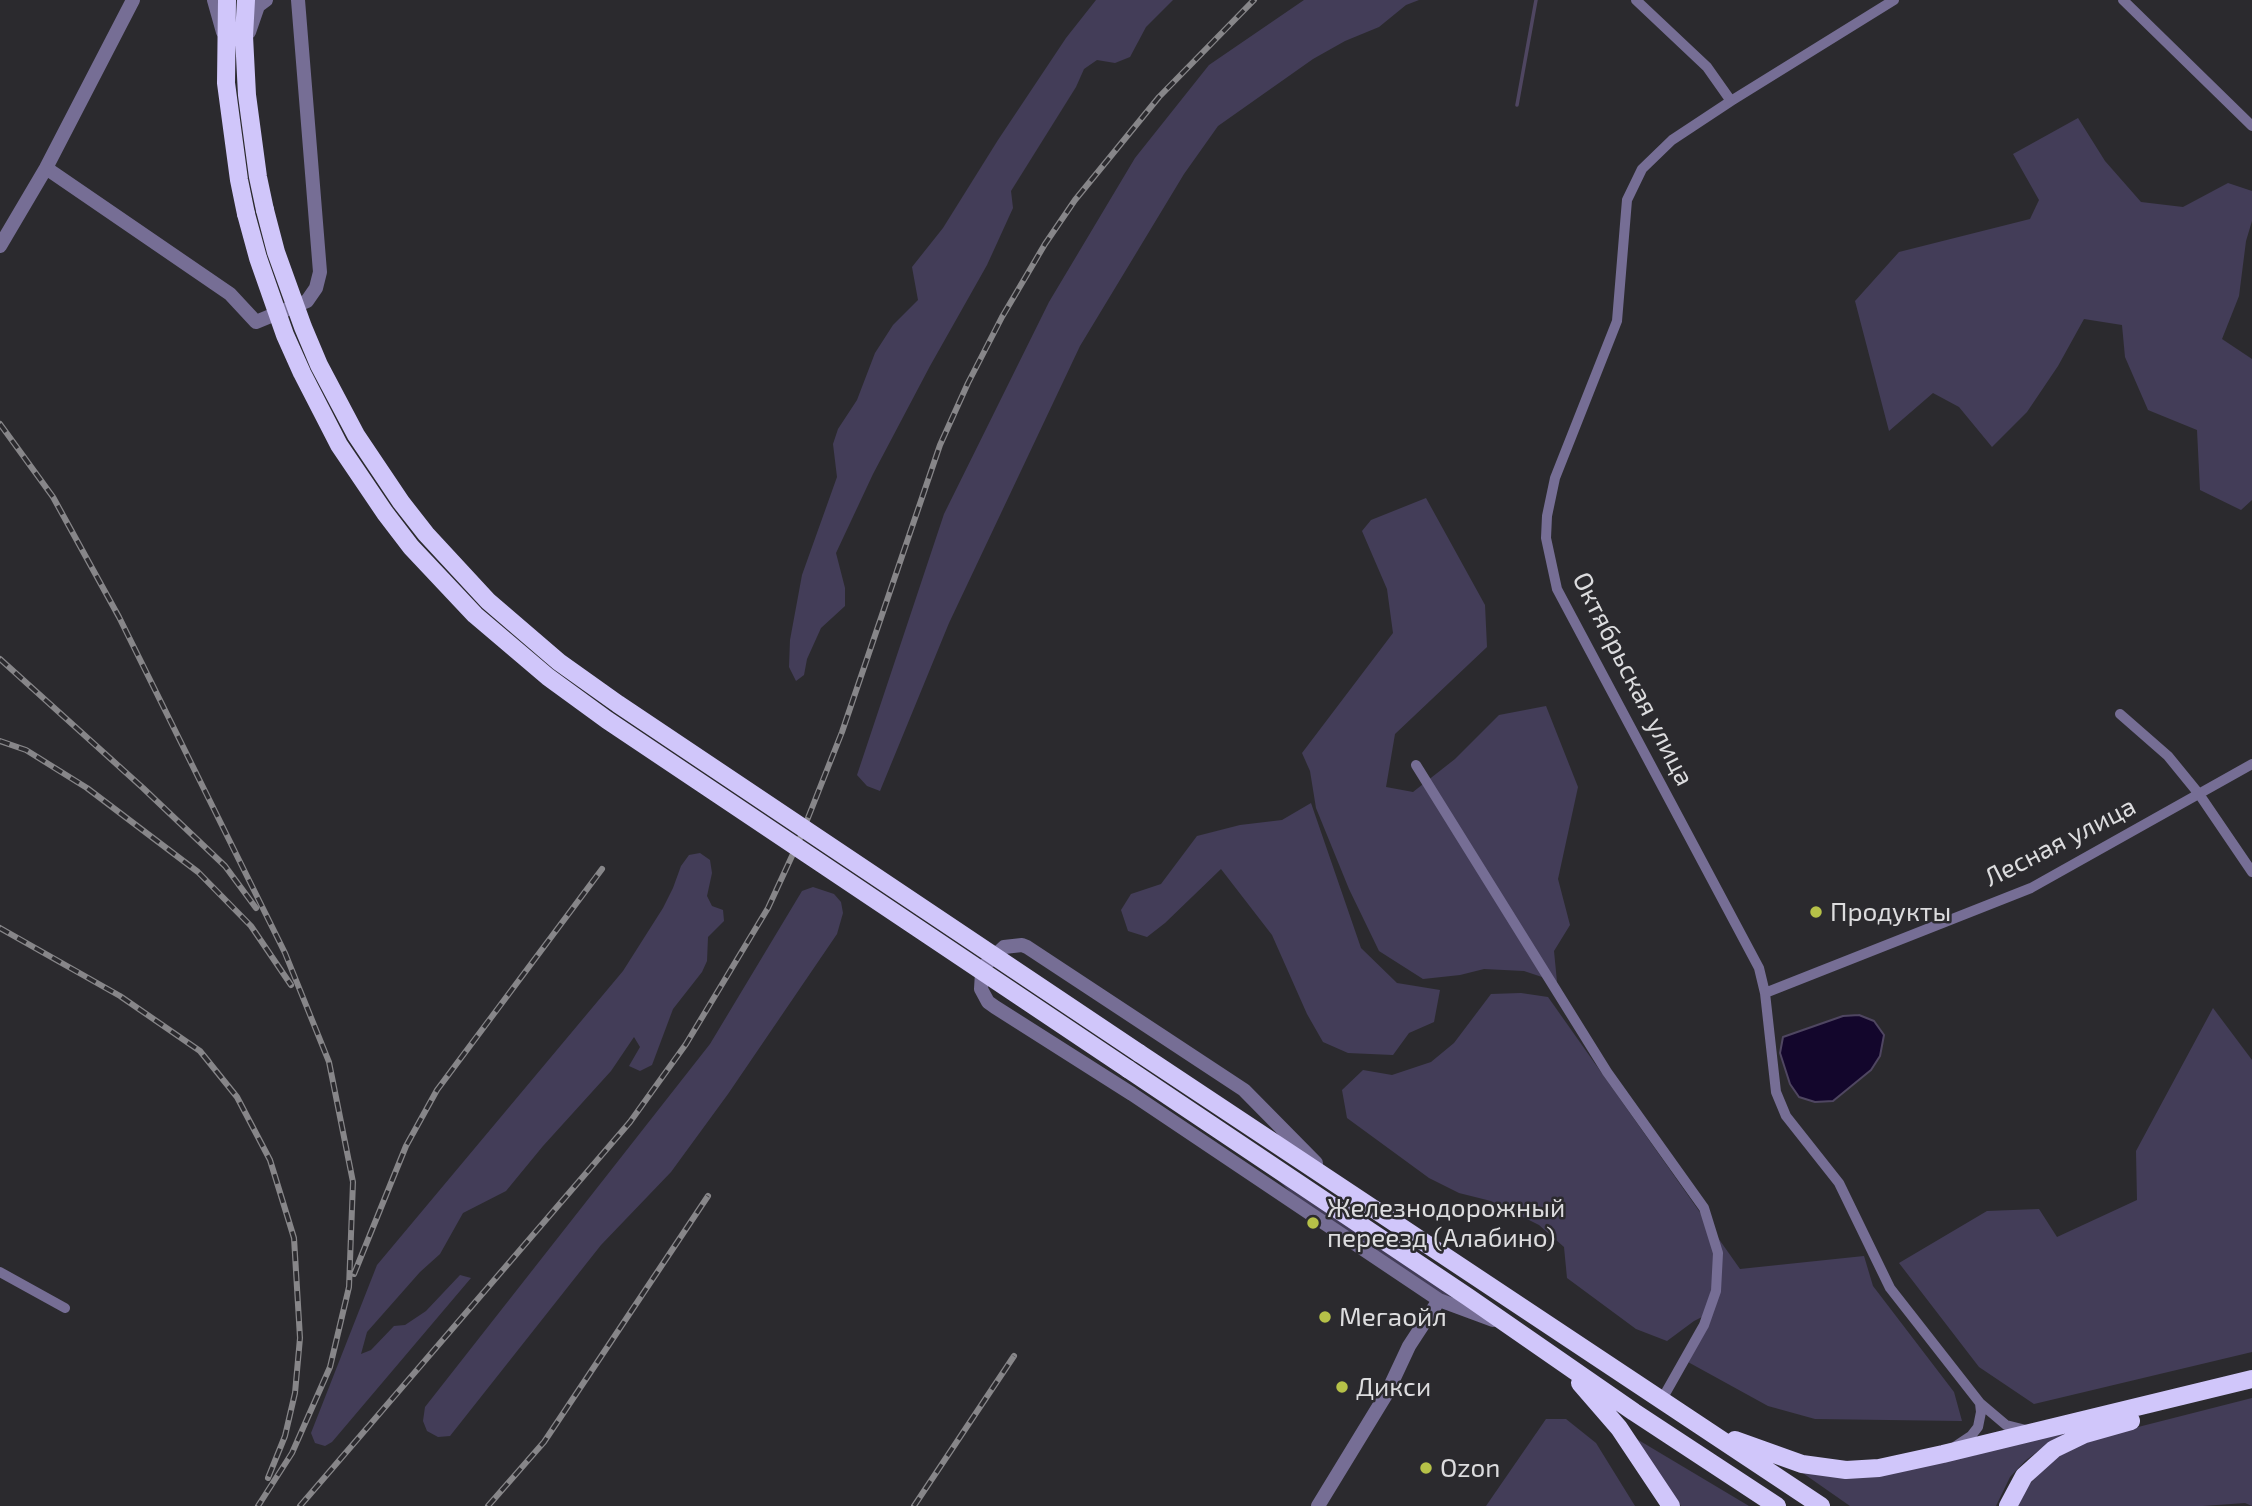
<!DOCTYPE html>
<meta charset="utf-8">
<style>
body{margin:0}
canvas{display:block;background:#2b2a2e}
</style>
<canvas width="2252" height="1506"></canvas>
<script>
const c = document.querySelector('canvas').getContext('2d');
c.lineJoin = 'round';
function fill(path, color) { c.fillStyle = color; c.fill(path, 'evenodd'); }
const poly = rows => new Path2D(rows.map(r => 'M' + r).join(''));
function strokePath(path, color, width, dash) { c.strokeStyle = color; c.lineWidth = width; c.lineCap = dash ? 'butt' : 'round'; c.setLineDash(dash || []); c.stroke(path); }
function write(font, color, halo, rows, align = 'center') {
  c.font = font + ' "Exo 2",sans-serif'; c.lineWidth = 5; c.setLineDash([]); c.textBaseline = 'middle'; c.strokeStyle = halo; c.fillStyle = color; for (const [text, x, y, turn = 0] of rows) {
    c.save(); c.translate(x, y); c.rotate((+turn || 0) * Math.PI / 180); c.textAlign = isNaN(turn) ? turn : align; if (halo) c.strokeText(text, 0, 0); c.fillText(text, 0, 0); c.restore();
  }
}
fill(poly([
 [1096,0,1173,0,1146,27,1130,57,1115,63,1097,60,1084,69,1076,87,1011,191,1013,208,987,265,930,366,873,474,836,553,845,588,845,606,821,628,807,659,804,675,796,681,789,667,790,640,802,575,837,477,833,444,838,429,857,400,875,353,893,325,918,300,912,267,943,228,998,140,1066,38],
 [1304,0,1419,0,1406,5,1379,27,1345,41,1313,59,1218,126,1184,174,1080,346,949,623,880,791,867,786,857,775,944,514,1049,302,1135,158,1209,65],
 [2078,118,2105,161,2141,202,2183,207,2228,183,2252,191,2252,221,2246,241,2239,296,2222,339,2252,359,2252,500,2241,510,2200,490,2197,430,2148,410,2125,357,2122,325,2084,319,2058,366,2027,412,1992,447,1959,407,1933,393,1889,431,1855,301,1899,252,2030,219,2039,200,2013,154],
 [1426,498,1485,605,1487,647,1395,734,1386,787,1413,792,1455,759,1499,715,1546,706,1578,787,1558,879,1570,925,1554,951,1557,982,1524,971,1484,969,1460,975,1423,979,1379,951,1349,889,1316,808,1310,771,1302,753,1393,633,1387,589,1362,531,1371,520],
 [1311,803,1361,948,1397,983,1440,990,1434,1022,1409,1033,1393,1055,1348,1053,1323,1042,1307,1014,1272,935,1221,869,1165,923,1147,937,1128,931,1121,910,1131,894,1161,884,1197,836,1240,825,1282,820],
 [700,853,710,860,712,873,707,896,712,906,723,910,724,921,708,937,707,961,702,972,673,1009,652,1065,640,1071,629,1066,640,1047,634,1037,611,1071,543,1146,506,1191,463,1213,440,1254,420,1272,367,1332,361,1354,371,1350,394,1326,405,1325,426,1311,460,1275,471,1278,332,1442,325,1446,315,1443,311,1433,377,1265,623,971,663,908,673,888,681,866,689,855],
 [813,887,834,894,841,902,843,913,837,934,728,1094,671,1172,601,1245,450,1436,438,1437,427,1431,423,1421,425,1407,710,1044,802,891],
 [1521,993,1548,997,1740,1269,1864,1256,1873,1286,1954,1392,1962,1421,1815,1419,1768,1406,1688,1362,1714,1311,1694,1321,1667,1341,1636,1329,1567,1278,1564,1247,1539,1225,1491,1201,1459,1193,1429,1178,1347,1118,1342,1090,1363,1070,1392,1075,1431,1062,1454,1043,1491,994],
 [2213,1008,2252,1060,2252,1352,2034,1404,1979,1367,1899,1263,1987,1211,2039,1209,2057,1237,2137,1200,2136,1151],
 [1276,1178,1468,1306,1449,1301,1293,1195],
 [2252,1398,2252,1506,2245,1503,2203,1506,2016,1506,2029,1485,2053,1459,2095,1438],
 [1546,1419,1566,1419,1596,1443,1635,1506,1486,1506],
 [2081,1428,2042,1448,2025,1461,2010,1477,1996,1506,1850,1506,1797,1469,1932,1465],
 [1635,1438,1749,1506,1681,1506]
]), '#433d58');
const water = poly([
 [1859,1015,1874,1021,1884,1035,1880,1056,1871,1070,1833,1101,1815,1102,1799,1097,1790,1084,1780,1053,1783,1037,1843,1016,1859,1015]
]);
fill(water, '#13062c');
strokePath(water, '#4f4661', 2);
strokePath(poly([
 [1517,105,1536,0]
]), '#4f4661', 3.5);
strokePath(poly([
 [1636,0,1707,67,1731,101],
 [1894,0,1731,101,1672,140,1642,169,1627,200,1617,321,1555,478,1547,516,1546,538,1557,589,1759,968,1765,993,1776,1092,1786,1116,1839,1183,1890,1288,1980,1403,2006,1425,2026,1430],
 [2123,0,2252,126],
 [2120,714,2168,756,2199,794,2252,872],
 [1416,765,1607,1072,1704,1208,1718,1253,1716,1291,1704,1325,1661,1401],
 [1765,993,2031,888,2252,764],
 [0,1272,65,1308],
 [1956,1446,1971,1436,1978,1427,1981,1412,1980,1403]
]), '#766e95', 10);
strokePath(poly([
 [214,0,223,32],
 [249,32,258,6,266,0],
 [46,168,230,294,256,322,307,301,316,288,320,272,298,0],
 [0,246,46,168,133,0],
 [1316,1163,1244,1090,1027,947,1022,945,1004,947,986,964,982,973,981,989,988,1002,995,1007,1132,1094,1439,1300,1493,1320],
 [1318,1506,1387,1393,1409,1346,1439,1300]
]), '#766e95', 14);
strokePath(poly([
 [227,0,226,83,239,180,246,214],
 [246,0,244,36,247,95,258,177,265,210],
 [1139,1053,1821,1506],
 [1128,1069,1468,1297,1634,1412,1777,1506],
 [1580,1383,1619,1428,1671,1506],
 [1735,1440,1802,1464,1846,1470,1879,1468,1943,1454,2252,1379],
 [2008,1506,2024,1476,2054,1449,2085,1434,2131,1421]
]), '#d0c6fa', 18);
const rail = poly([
 [0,424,53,497,119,617,285,953,329,1062,353,1182,349,1287,330,1367,292,1453,258,1506],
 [0,659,143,788,225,866,256,908],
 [0,741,26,750,87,788,198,872,251,926,291,985],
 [0,928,120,996,200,1051,237,1097,270,1160,294,1238,300,1338,295,1393,285,1436,268,1478],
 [354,1274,406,1146,437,1090,602,869],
 [300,1506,630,1122,686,1044,768,908,798,843,842,732,940,445,968,383,1002,317,1045,244,1075,200,1159,97,1254,0],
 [488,1506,544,1442,708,1196],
 [914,1506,1014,1356]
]);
strokePath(rail, '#878689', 6);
strokePath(rail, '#2b2a2e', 3.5, [10]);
strokePath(poly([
 [265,210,276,252,303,327,319,365,356,435,401,502,426,534,488,601,559,662,618,704,1139,1053],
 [246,214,258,258,285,335,302,373,339,445,385,513,411,547,475,615,548,677,607,720,1128,1069]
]), '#d0c6fa', 18);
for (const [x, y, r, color] of [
 [1816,912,7,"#b6c148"],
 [1313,1223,7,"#b6c148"],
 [1325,1317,7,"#b6c148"],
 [1342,1387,7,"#b6c148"],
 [1426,1468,7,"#b6c148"]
]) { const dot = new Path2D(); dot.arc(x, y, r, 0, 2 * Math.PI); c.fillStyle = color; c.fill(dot); strokePath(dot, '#2b2a2e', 2.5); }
write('26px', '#dcdcde', '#2b2a2e', [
 ["Октябрьская улица",1633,679,63],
 ["Лесная улица",2060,842,-27]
]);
write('26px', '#dcdcde', '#2b2a2e', [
 ["Продукты",1830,912],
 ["Железнодорожный",1327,1208],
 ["переезд (Алабино)",1327,1238],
 ["Мегаойл",1339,1317],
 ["Дикси",1356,1387],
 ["Ozon",1440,1468]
], 'left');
</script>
